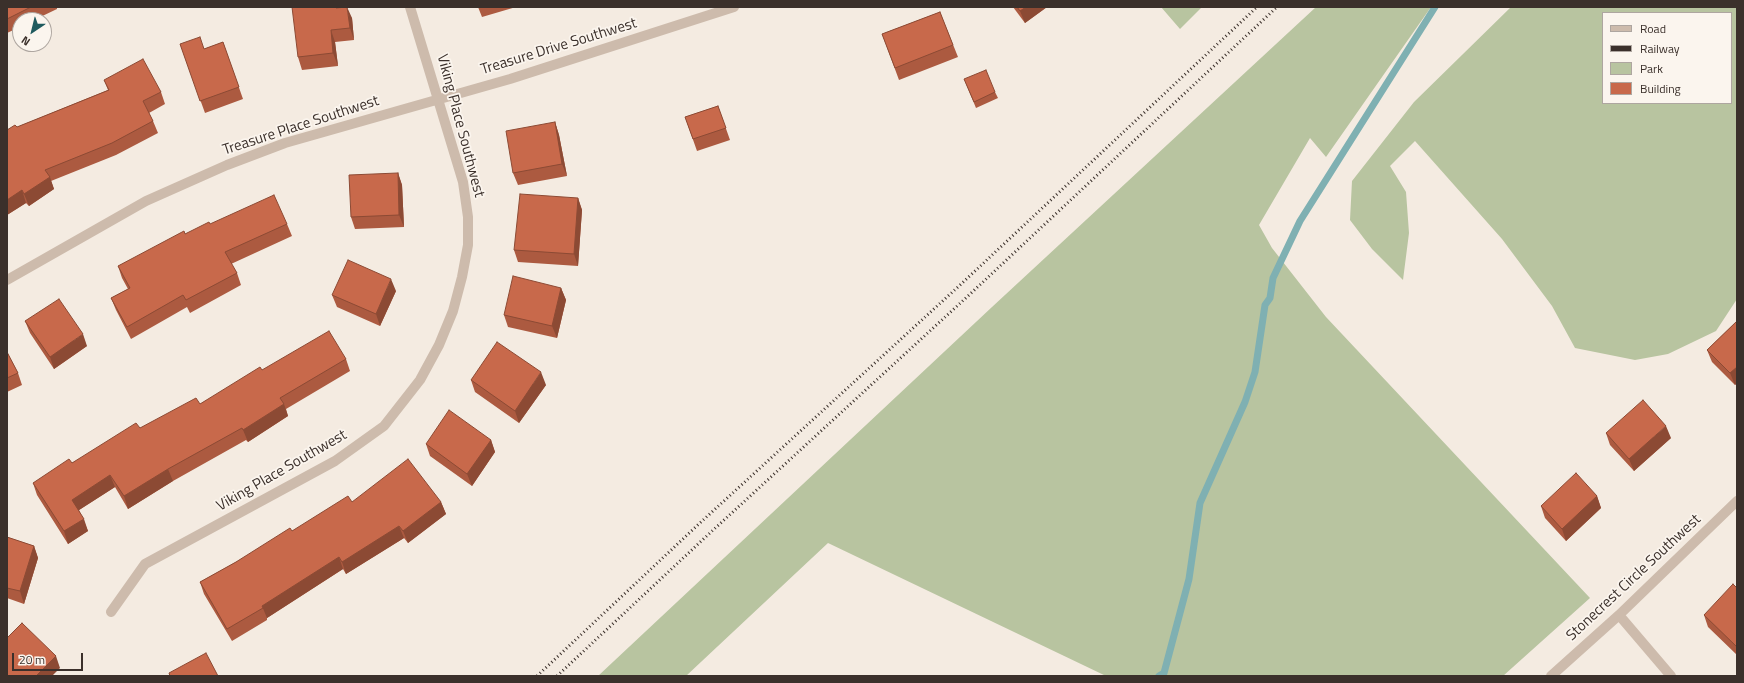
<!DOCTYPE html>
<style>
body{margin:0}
#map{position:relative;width:1744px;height:683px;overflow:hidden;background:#f4ebe1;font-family:"Titillium Web",sans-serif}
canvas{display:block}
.frame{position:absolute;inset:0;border:8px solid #3b302b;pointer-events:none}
.legend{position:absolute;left:1602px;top:12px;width:130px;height:92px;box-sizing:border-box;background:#fbf5ee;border:1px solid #aea6a0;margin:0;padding:5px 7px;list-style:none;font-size:12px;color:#3b302b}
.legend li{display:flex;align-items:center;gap:8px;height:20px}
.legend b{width:20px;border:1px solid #aea6a0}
.north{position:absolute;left:12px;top:12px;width:40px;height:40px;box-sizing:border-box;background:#fbf5ee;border:1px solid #aea6a0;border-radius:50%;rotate:215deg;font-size:11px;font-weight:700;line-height:16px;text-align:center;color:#3b302b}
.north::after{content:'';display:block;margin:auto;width:14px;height:18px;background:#1f5a5e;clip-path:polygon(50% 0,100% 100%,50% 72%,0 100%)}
.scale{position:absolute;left:12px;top:653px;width:71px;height:18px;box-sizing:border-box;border:2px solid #3b302b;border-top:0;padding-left:5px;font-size:12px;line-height:14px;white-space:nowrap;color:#3b302b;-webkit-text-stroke:3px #fbf5ee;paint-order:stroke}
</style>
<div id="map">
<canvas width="1744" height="683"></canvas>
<div class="frame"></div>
<ul class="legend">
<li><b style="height:5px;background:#cdbbac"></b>Road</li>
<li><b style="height:5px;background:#3b302b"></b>Railway</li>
<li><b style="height:11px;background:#b8c4a0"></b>Park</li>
<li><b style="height:11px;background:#c8694b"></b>Building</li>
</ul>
<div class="north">N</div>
<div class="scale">20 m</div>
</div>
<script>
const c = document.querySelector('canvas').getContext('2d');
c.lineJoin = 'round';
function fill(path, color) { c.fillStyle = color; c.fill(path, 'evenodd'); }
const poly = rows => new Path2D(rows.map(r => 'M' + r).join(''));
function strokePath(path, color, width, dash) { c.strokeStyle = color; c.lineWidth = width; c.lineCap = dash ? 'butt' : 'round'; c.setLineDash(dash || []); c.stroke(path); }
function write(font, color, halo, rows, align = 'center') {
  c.font = font + ' "Titillium Web",sans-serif'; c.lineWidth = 3.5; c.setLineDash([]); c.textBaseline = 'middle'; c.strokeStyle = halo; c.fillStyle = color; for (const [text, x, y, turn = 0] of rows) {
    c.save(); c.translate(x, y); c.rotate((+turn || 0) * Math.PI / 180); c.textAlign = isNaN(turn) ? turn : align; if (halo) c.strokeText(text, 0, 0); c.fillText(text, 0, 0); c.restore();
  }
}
fill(poly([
 [1161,7,1202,7,1180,29],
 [1316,7,1431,7,1326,157,1310,138,1259,225,1272,248,1326,317,1590,598,1503,676,1106,676,828,543,686,676,598,676,992,307],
 [1511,7,1737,7,1737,299,1716,331,1668,354,1635,360,1575,348,1552,306,1502,239,1415,141,1390,166,1406,192,1409,233,1403,280,1372,249,1350,220,1352,181,1414,102],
 [1603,13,1731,13,1731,103,1603,103]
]), '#b8c4a0');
strokePath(poly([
 [1159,676,1164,673,1189,579,1200,503,1245,402,1255,372,1265,305,1270,298,1273,278,1300,221,1435,7]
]), '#7fb0b2', 7);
strokePath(poly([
 [7,280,146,201,227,165,285,143,510,79,734,7],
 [111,612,145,564,335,461,384,426,420,380,439,345,453,311,462,277,468,245,468,217,463,182,410,7],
 [1619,615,1671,676],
 [1551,676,1619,615,1737,501]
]), '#cdbbac', 10);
strokePath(poly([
 [537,676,701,522,959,286,1257,7],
 [557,676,711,532,968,296,1277,7]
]), '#3b302b', 3, [1, 3]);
fill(poly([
 [7,7,57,7,57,9,34,20,20,20,20,27,7,33],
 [338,7,352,18,354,40,335,42,338,66,302,70,298,57],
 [478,7,516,7,482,17],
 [1013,7,1047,7,1025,23],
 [940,12,958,57,899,80,882,34],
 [223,42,243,99,205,113,180,44,204,49],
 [964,79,995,92,998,98,976,108],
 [104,80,161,92,165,104,149,113,153,121,158,133,116,155,51,181,54,189,29,206,26,203,7,215,7,130,17,127,108,90],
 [718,106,730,140,697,151,685,117],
 [555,122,559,135,567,176,518,185,513,173],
 [398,173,402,185,404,227,355,229,351,217],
 [578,198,582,210,578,266,518,262,514,250],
 [210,224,287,224,292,236,231,264,237,273,241,285,190,313,187,307,131,339,116,310,111,298,128,289,122,278,118,266,185,234],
 [561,288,566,300,557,338,508,327,504,315],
 [396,291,380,326,337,307,332,295],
 [25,321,87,346,54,369,30,333],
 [1737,321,1737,383,1735,385,1712,362,1707,350],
 [7,352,18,373,22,385,7,392],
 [346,359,350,371,286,409,288,416,248,442,246,440,173,481,128,509,115,487,79,510,88,531,68,544,37,495,33,483,140,428,200,404,262,370],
 [471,380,546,385,519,423,475,392],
 [1606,433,1671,438,1634,471,1610,445],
 [491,440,495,452,472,486,430,456,426,444],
 [1597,496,1601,508,1566,541,1545,518,1541,506],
 [352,502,441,502,446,514,408,543,404,538,346,574,343,569,267,618,267,620,232,641,204,594,200,582,292,531],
 [7,537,34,546,38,558,24,604,7,598],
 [1737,588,1737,655,1708,627,1704,615]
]), '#ac5a40');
fill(poly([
 [347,7,352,18,354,40,350,28],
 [1026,7,1047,7,1025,23,1020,11],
 [331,30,335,42,338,66,333,53],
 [555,122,559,135,567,176,562,164],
 [398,173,402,185,404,227,399,215],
 [50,177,54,189,29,206,24,194],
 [22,190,26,203,7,215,7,200],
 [578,198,582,210,578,266,574,254],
 [391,279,396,291,380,326,376,314],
 [561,288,566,300,557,338,552,326],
 [83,334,87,346,54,369,50,357],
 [1737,367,1737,383,1735,385,1730,373],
 [541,372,546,385,519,423,515,411],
 [284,404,288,416,248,442,243,430],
 [1666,426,1671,438,1634,471,1629,459],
 [491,440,495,452,472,486,467,474],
 [168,469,173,481,128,509,124,496],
 [110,475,115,487,76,512,72,500],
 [1597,496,1601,508,1566,541,1562,529],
 [441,502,446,514,408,543,403,531],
 [84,519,88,531,68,544,64,531],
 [399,526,404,538,346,574,342,562],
 [34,546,38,558,24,604,20,591],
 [339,557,343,569,267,618,262,606],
 [56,656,60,668,52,676,36,676]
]), '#8c4a34');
const building = poly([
 [7,7,31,7,7,19,7,7],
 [292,7,336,7,336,8,347,7,350,28,331,30,333,53,298,57,292,7],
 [1017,7,1026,7,1020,11,1017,7],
 [940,12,953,45,895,68,882,34,940,12],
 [200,37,204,49,223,42,239,87,200,101,180,44,200,37],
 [143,59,161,92,143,101,153,121,112,143,45,170,50,177,24,194,22,190,7,200,7,130,15,125,17,127,109,90,104,80,143,59],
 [986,70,995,92,974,102,964,79,986,70],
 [718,106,726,128,693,139,685,117,718,106],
 [555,122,562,164,513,173,506,131,555,122],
 [398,173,399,215,351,217,349,175,398,173],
 [520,194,578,198,574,254,514,250,520,194],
 [274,195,287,224,225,252,237,273,186,300,183,295,127,327,111,298,130,288,118,266,184,231,185,234,209,222,210,224,274,195],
 [348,260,391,279,376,314,332,295,348,260],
 [513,276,561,288,552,326,504,315,513,276],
 [59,299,83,334,50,357,25,321,59,299],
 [1737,321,1737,367,1730,373,1707,350,1737,321],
 [329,331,346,359,280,398,284,404,243,430,242,428,168,469,124,496,110,475,72,500,84,519,64,531,33,483,69,459,72,463,136,423,140,428,196,398,200,404,260,367,262,370,329,331],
 [497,342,541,372,515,411,471,380,497,342],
 [7,352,18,373,7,378,7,352],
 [1643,400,1666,426,1629,459,1606,433,1643,400],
 [449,410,491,440,467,474,426,444,449,410],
 [408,459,441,502,403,531,399,526,342,562,339,557,262,606,263,608,227,629,200,582,236,562,290,528,292,531,348,496,352,502,408,459],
 [1576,473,1597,496,1562,529,1541,506,1576,473],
 [7,537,34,546,20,591,7,588,7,537],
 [1733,584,1737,588,1737,647,1704,615,1733,584],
 [22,623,56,656,36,676,7,676,7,638,22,623],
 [206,653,218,676,170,676,169,673,206,653]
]);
fill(building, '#c8694b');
strokePath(building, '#8c4a34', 1);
write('15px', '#3b302b', '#fbf5ee', [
 ["Treasure Drive Southwest",559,47,-17],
 ["Treasure Place Southwest",301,126,-18],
 ["Viking Place Southwest",460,126,75],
 ["Viking Place Southwest",282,471,-30],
 ["Stonecrest Circle Southwest",1634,578,-43]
]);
</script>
